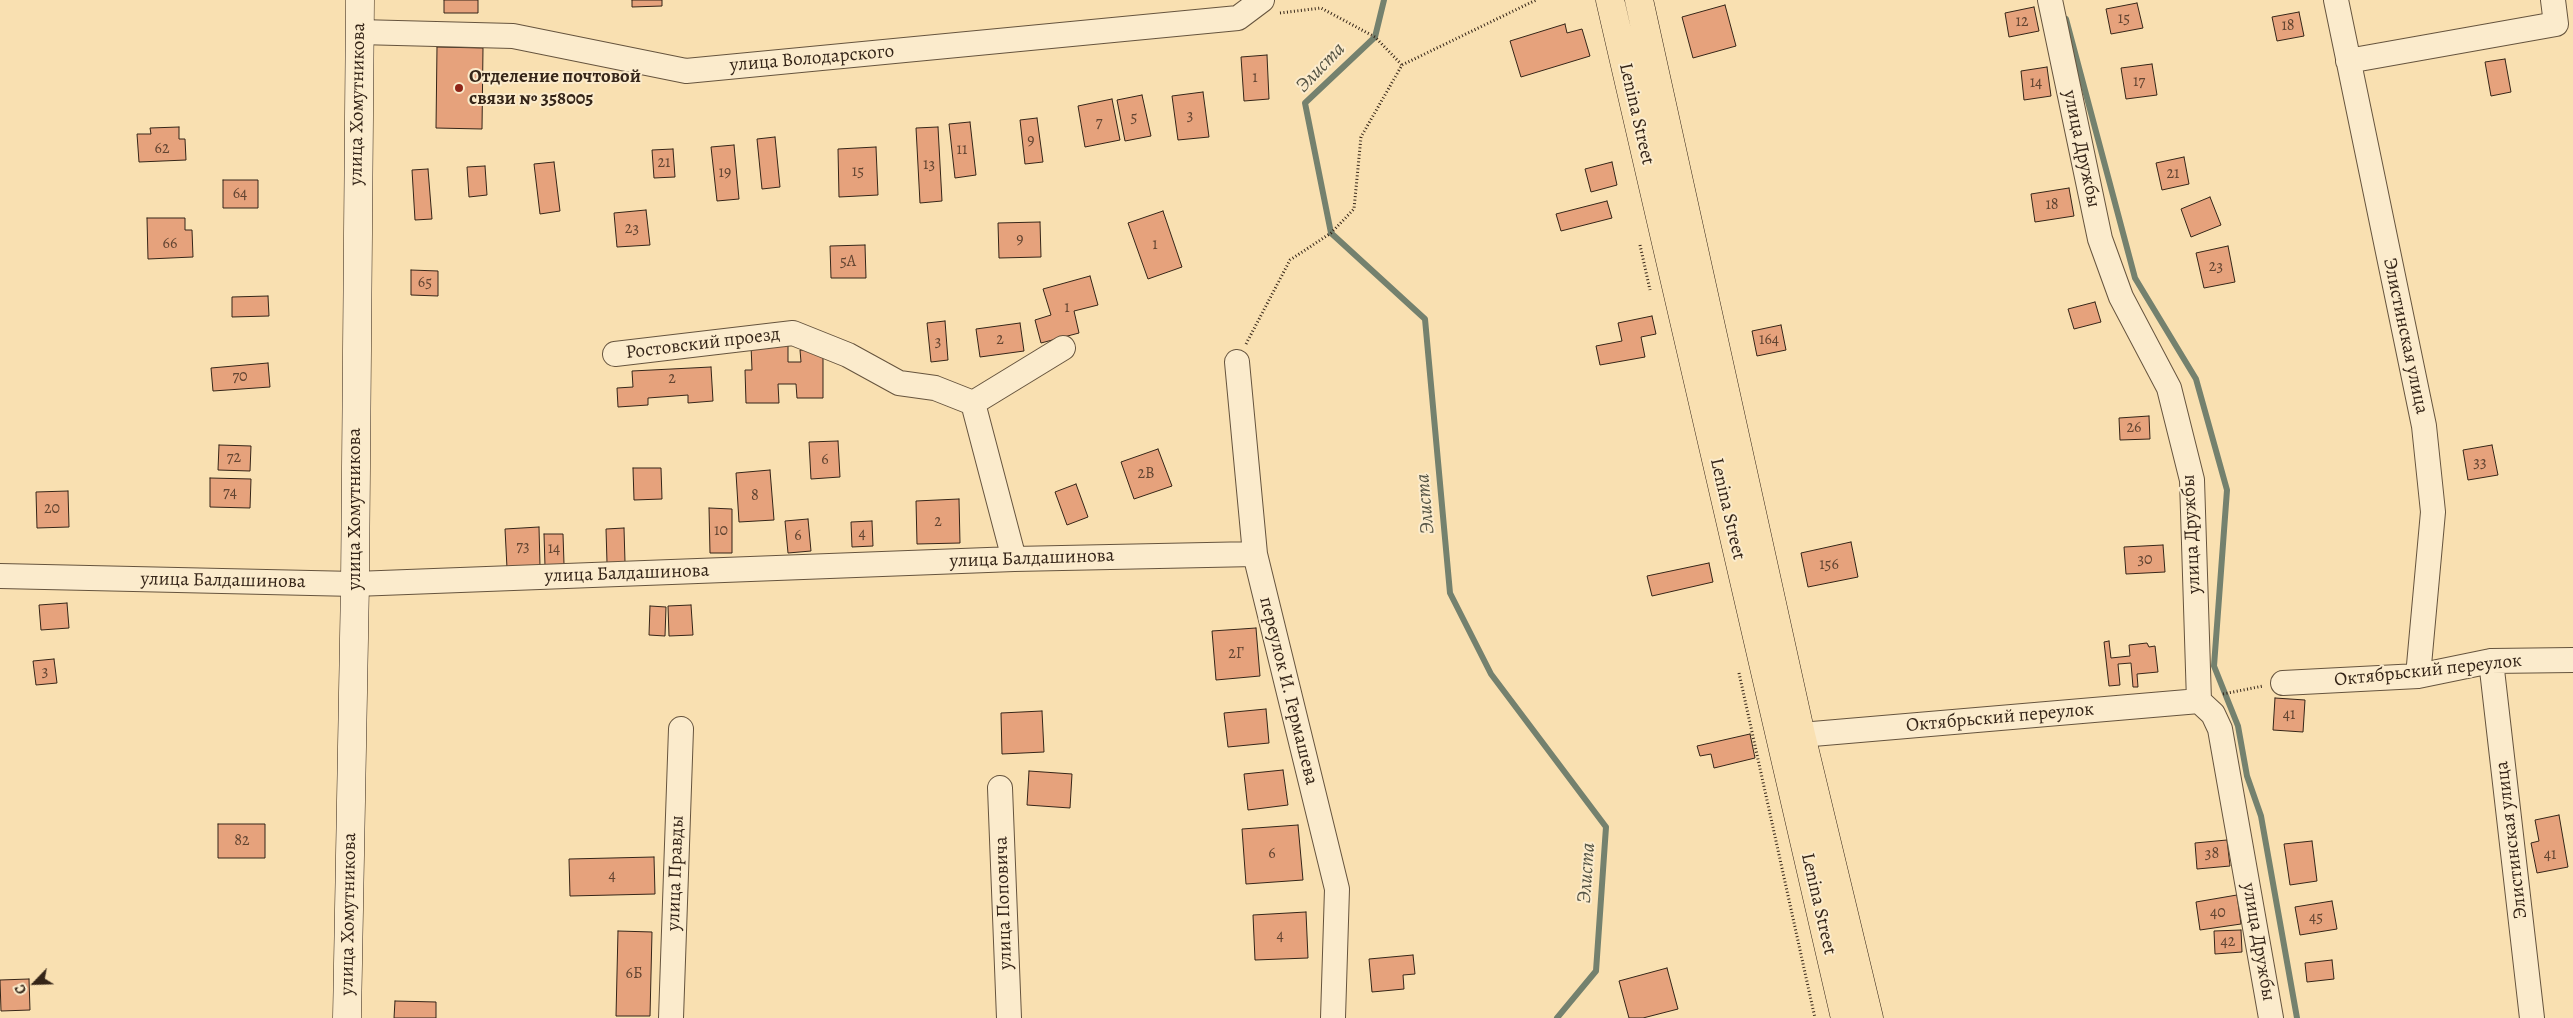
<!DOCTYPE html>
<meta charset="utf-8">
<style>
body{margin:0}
#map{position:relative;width:2573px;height:1018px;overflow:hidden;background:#f9e0b1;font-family:Alegreya,serif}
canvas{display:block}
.north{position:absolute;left:10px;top:958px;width:50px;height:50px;-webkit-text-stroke:4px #fbebcc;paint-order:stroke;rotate:246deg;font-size:14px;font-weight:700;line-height:20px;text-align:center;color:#352518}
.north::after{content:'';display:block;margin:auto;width:18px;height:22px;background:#352518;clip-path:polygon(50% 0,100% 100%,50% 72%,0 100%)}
</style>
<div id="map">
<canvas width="2573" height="1018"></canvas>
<div class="north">С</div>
</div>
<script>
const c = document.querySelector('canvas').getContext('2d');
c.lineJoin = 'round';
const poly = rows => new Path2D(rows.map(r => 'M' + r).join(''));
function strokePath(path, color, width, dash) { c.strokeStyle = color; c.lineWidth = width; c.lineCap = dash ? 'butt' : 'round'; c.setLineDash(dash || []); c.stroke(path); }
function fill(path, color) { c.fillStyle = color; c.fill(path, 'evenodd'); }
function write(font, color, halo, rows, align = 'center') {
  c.font = font + ' Alegreya,serif'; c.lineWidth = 4; c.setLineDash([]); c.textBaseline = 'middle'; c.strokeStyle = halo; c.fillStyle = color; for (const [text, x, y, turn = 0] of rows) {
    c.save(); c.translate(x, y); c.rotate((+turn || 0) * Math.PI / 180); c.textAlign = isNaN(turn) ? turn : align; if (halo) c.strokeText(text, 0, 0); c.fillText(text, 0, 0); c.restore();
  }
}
strokePath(poly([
 [1384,0,1375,37,1305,103,1331,233,1425,319,1450,593,1491,674,1606,827,1596,971,1557,1018],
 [2066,19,2135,278,2196,379,2227,490,2214,666,2238,726,2247,776,2261,816,2297,1018]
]), '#74816e', 6);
const building = poly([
 [444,0,478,0,478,13,444,13,444,0],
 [632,0,662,0,662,6,632,7,632,0],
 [2137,3,2143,28,2111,34,2106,9,2137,3],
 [1725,5,1736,46,1693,58,1682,17,1725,5],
 [2034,7,2039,31,2009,37,2005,13,2034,7],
 [2299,12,2304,36,2277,41,2272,17,2299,12],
 [1565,24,1567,33,1582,29,1590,56,1521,77,1510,41,1565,24],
 [437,47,483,48,482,129,436,128,437,47],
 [1267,55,1269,99,1244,101,1241,57,1267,55],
 [2505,59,2511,92,2491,96,2485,62,2505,59],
 [2152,64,2157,95,2126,99,2121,68,2152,64],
 [2047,67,2051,96,2024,100,2021,71,2047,67],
 [1203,92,1209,137,1178,140,1172,96,1203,92],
 [1142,95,1151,136,1125,141,1117,100,1142,95],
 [1112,99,1120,140,1085,147,1078,106,1112,99],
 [1037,118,1043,162,1025,164,1020,120,1037,118],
 [970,122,976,175,955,178,949,124,970,122],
 [179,127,179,139,185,139,186,160,139,162,137,134,151,134,150,128,179,127],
 [938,127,942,201,920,203,916,128,938,127],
 [775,137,780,187,762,189,757,139,775,137],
 [734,145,739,199,717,201,711,147,734,145],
 [876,147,878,195,839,197,838,149,876,147],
 [673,149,675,177,654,178,652,150,673,149],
 [2184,157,2189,184,2162,190,2156,163,2184,157],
 [554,162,560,211,540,214,534,164,554,162],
 [1612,162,1617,185,1591,192,1585,169,1612,162],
 [485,166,487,195,469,197,467,167,485,166],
 [428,169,432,219,415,220,412,170,428,169],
 [223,180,258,180,258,208,223,208,223,180],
 [2069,188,2074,216,2035,222,2031,194,2069,188],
 [2210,197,2221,225,2191,237,2181,209,2210,197],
 [1607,201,1612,218,1561,231,1556,214,1607,201],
 [646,210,650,245,617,247,614,213,646,210],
 [1163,211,1182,267,1148,279,1128,223,1163,211],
 [147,218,185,218,185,230,192,230,193,257,148,259,147,218],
 [1040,222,1041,257,999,258,998,223,1040,222],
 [865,245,866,278,831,278,830,246,865,245],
 [2228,246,2235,282,2204,288,2196,253,2228,246],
 [411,270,438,271,438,296,411,295,411,270],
 [1090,276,1098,305,1074,311,1079,333,1041,343,1035,320,1051,315,1043,289,1090,276],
 [268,296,269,316,232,317,232,297,268,296],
 [2095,302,2101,322,2074,329,2068,309,2095,302],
 [1652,316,1656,334,1641,337,1645,357,1600,365,1596,346,1622,341,1618,323,1652,316],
 [945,321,948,360,931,362,927,323,945,321],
 [1020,323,1024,351,980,357,976,329,1020,323],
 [1781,325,1786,350,1757,356,1752,331,1781,325],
 [751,345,788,345,788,362,801,362,800,350,823,350,823,398,797,398,796,384,778,384,779,403,746,403,745,370,752,370,751,345],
 [268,363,270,387,213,391,211,368,268,363],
 [711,367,713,401,688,403,688,395,648,398,648,405,618,407,617,388,633,387,632,371,711,367],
 [2149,416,2150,439,2120,440,2119,418,2149,416],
 [838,441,840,477,811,479,809,442,838,441],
 [219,445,251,446,250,471,218,470,219,445],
 [2492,445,2498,475,2468,480,2463,450,2492,445],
 [1158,449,1172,486,1134,499,1121,462,1158,449],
 [633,468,661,468,662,499,634,500,633,468],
 [770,470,774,520,739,522,736,473,770,470],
 [210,478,251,479,250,508,210,507,210,478],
 [1076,484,1088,517,1067,525,1055,492,1076,484],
 [68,491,69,527,37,528,36,492,68,491],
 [959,499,960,543,917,544,916,501,959,499],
 [709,508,732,509,732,553,710,553,709,508],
 [808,519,811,551,788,553,785,521,808,519],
 [872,521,873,546,852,547,851,522,872,521],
 [539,527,540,566,507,568,505,529,539,527],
 [624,528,625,562,607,563,606,529,624,528],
 [544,534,563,534,564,564,545,566,544,534],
 [1851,542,1858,577,1808,587,1801,553,1851,542],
 [2163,545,2165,572,2126,574,2124,547,2163,545],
 [1709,563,1713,582,1652,596,1647,576,1709,563],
 [67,603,69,628,41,630,39,605,67,603],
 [691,605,693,635,669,636,668,606,691,605],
 [650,606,666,607,665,636,649,635,650,606],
 [1256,628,1260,676,1216,680,1212,631,1256,628],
 [2109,641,2111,658,2130,656,2129,645,2147,643,2149,647,2155,646,2158,672,2137,674,2138,687,2133,687,2131,663,2118,664,2120,685,2109,686,2104,642,2109,641],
 [54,659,57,683,36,685,33,661,54,659],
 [2275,698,2305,700,2303,732,2273,730,2275,698],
 [1266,709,1269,743,1228,747,1224,713,1266,709],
 [1042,711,1044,752,1002,754,1001,713,1042,711],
 [1750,734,1755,758,1714,768,1711,754,1700,756,1697,746,1750,734],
 [1283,770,1288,805,1248,810,1244,774,1283,770],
 [1029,771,1072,774,1070,808,1027,805,1029,771],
 [2559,815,2568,867,2537,873,2531,843,2539,841,2535,820,2559,815],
 [218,824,265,824,265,858,218,858,218,824],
 [1298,825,1303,880,1246,884,1242,829,1298,825],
 [2227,840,2230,866,2197,869,2195,843,2227,840],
 [2312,841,2317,881,2290,885,2284,844,2312,841],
 [654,857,655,894,570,896,569,859,654,857],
 [2237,895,2241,924,2200,930,2196,902,2237,895],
 [2332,901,2337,929,2300,935,2295,907,2332,901],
 [1306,912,1308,958,1255,960,1253,915,1306,912],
 [2241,930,2242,952,2215,954,2214,931,2241,930],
 [618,931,652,932,650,1016,616,1016,618,931],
 [1413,955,1415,974,1403,975,1404,989,1372,992,1369,959,1413,955],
 [2332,960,2334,979,2307,982,2305,963,2332,960],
 [1667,968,1678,1009,1643,1018,1629,1018,1619,981,1667,968],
 [29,979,30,1010,1,1011,0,980,29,979],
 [395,1001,436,1002,436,1018,394,1018,395,1001]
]);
fill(building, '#e6a27c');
strokePath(building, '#352518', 1);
const street = poly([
 [2050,0,2100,239,2121,297,2169,388,2192,480,2199,701,2213,714,2220,729,2271,1018],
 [2336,0,2424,426,2433,512,2418,676],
 [359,32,513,36,686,71,1238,18,1262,0],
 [2348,61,2556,24,2553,0],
 [615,354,793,333,848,355,899,383,935,388,973,403,1014,559],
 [1237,362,1255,554,1337,889,1333,1018],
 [973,403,1063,348],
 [0,576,355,584,1014,559,1255,554],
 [2491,661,2532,1018],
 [2283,683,2418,676,2491,661,2573,660],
 [1801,735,2199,701],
 [1000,788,1009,1018],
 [671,1018,681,729]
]);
const secondary = poly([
 [347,1018,355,584,360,0]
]);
const primary = poly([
 [1610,0,1845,1018],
 [1639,0,1801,735,1869,1018]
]);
strokePath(street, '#66543e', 26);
strokePath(secondary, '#352518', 29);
strokePath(primary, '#352518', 29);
strokePath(poly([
 [1280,13,1321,8,1375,37,1402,65],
 [1640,245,1650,290],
 [1246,344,1290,260,1331,233,1354,209,1361,137,1402,65,1536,0],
 [1739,673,1815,1018],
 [2223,694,2263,686]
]), '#352518', 3, [1, 2.5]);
strokePath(street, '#fbebcc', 24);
strokePath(secondary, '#fbebcc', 28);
strokePath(primary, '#f9e0b1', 28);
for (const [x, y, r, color] of [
 [459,88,5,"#8f2418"]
]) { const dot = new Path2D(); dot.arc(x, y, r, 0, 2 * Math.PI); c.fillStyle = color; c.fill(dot); strokePath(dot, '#fbebcc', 2); }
write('16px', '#614431', null, [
 ["15",2124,19],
 ["12",2022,22],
 ["18",2288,26],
 ["1",1255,78],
 ["17",2139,82],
 ["14",2036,83],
 ["3",1190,116],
 ["5",1134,118],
 ["7",1099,123],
 ["9",1031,141],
 ["62",162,149],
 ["11",962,150],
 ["21",664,163],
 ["13",929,165],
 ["15",858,172],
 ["19",725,173],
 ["21",2173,174],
 ["64",240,194],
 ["18",2052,205],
 ["23",632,229],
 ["9",1020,240],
 ["66",170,244],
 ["1",1155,245],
 ["5А",848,262],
 ["23",2216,267],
 ["65",425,283],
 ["1",1067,308],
 ["2",1000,340],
 ["164",1769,340],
 ["3",938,342],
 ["70",240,377],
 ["2",672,379],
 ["26",2134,428],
 ["72",234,458],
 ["6",825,460],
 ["33",2480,463],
 ["2В",1146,474],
 ["74",230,493],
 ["8",755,496],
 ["20",52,509],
 ["2",938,522],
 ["10",721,531],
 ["4",862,534],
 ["6",798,536],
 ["73",523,547],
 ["14",554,549],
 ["30",2145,560],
 ["156",1829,565],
 ["2Г",1236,654],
 ["3",45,672],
 ["41",2289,715],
 ["82",242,841],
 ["6",1272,854],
 ["38",2212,854],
 ["41",2550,855],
 ["4",612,876],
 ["40",2218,913],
 ["45",2316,918],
 ["4",1280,936],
 ["42",2228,942],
 ["6Б",634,974]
]);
write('19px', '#352518', '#fbebcc', [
 ["улица Володарского",812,59,-5],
 ["улица Хомутникова",358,104,-89],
 ["Lenina Street",1636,114,77],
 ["улица Дружбы",2081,149,78],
 ["Элистинская улица",2405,336,78],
 ["Ростовский проезд",703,344,-7],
 ["улица Хомутникова",355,509,-90],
 ["Lenina Street",1727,509,77],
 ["улица Дружбы",2192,534,-93],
 ["улица Балдашинова",1032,559,-2],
 ["улица Балдашинова",627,574,-2],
 ["улица Балдашинова",223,581,1],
 ["Октябрьский переулок",2428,671,-6],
 ["переулок И. Гермашева",1288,691,76],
 ["Октябрьский переулок",2000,718,-5],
 ["Элистинская улица",2512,840,-97],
 ["улица Правды",676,873,-88],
 ["улица Поповича",1004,903,-92],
 ["Lenina Street",1818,904,77],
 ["улица Хомутникова",349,914,-89],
 ["улица Дружбы",2258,942,80]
]);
write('bold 19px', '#352518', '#fbebcc', [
 ["Отделение почтовой",469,77],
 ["связи № 358005",469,99]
], 'left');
write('italic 20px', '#545343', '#fbebcc', [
 ["Элиста",1321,68,-46],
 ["Элиста",1426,504,-95],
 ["Элиста",1587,873,-86]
]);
</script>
